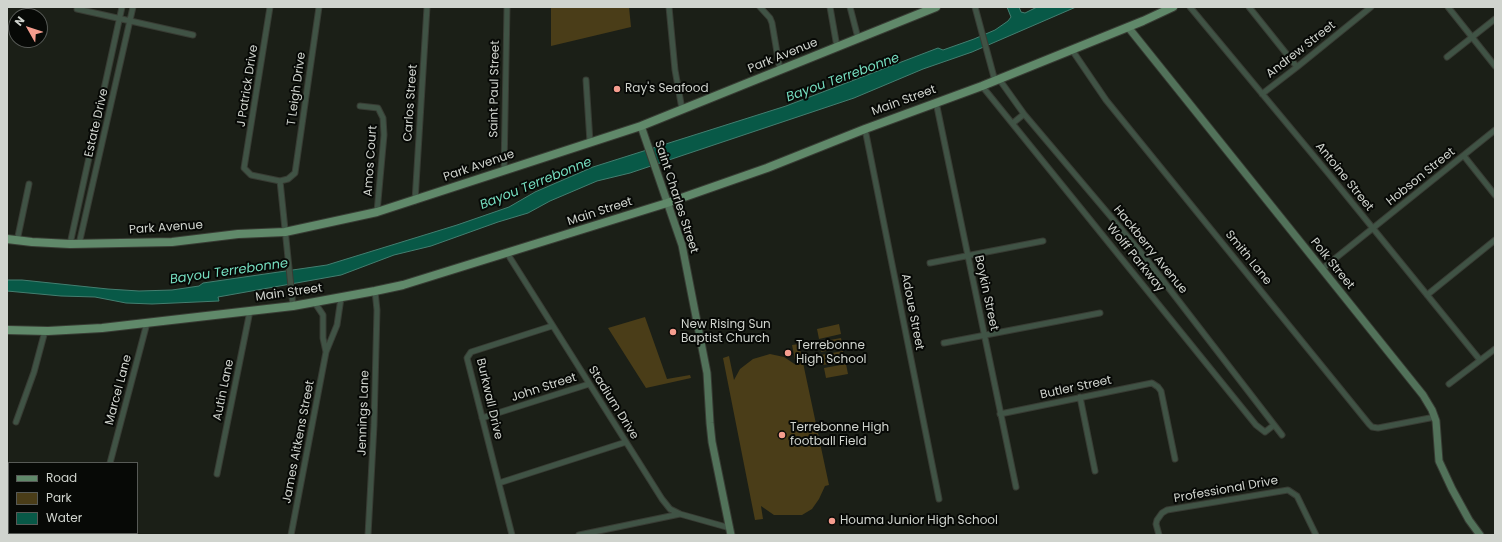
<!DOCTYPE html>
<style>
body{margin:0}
#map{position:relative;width:1502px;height:542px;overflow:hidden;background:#1b1f17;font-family:Poppins,sans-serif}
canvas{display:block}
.frame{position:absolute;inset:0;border:8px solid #d0d4ce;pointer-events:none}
.legend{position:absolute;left:8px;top:462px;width:130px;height:72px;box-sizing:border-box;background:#070906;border:1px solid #575a56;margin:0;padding:5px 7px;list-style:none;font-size:12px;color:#d0d4ce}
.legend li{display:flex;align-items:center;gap:8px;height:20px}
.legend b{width:20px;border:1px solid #575a56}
.north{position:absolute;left:8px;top:8px;width:40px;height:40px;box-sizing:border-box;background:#070906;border:1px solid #575a56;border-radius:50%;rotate:309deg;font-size:11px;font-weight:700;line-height:16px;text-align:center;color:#d0d4ce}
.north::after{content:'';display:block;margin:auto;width:14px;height:18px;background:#f59d8e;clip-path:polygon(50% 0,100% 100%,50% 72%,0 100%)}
</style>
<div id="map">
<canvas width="1502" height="542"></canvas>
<div class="frame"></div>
<ul class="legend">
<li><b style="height:5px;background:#60896a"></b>Road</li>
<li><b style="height:11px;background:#4a3d18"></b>Park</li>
<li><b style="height:11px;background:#085947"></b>Water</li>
</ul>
<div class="north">N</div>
</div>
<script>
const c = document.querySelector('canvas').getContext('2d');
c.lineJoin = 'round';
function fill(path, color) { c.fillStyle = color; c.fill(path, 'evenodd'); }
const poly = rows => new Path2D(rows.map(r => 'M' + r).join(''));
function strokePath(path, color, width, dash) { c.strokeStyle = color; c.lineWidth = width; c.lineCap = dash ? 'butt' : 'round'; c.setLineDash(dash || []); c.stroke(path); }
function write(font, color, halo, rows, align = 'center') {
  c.font = font + ' Poppins,sans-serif'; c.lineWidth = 4; c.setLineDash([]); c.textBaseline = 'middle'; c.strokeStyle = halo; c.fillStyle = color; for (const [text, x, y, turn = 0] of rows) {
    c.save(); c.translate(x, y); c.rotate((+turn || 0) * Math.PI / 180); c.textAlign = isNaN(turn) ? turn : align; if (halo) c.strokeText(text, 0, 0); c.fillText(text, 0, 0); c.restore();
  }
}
fill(poly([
 [551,7,629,7,631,27,551,46],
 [645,317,667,379,690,375,691,378,646,388,608,328],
 [839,324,841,334,819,339,817,329],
 [841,338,843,348,821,352,819,342],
 [799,344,829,485,825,486,819,499,812,509,802,515,774,515,761,506,763,519,755,520,723,358,729,356,734,380,740,369,753,359,770,354,784,357,796,365,792,345],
 [843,351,845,361,823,365,821,355],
 [846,364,848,374,826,378,824,368]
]), '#4a3d18');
const water = poly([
 [1007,7,1019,7,1021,12,1025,13,1037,7,1076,7,972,52,923,69,854,98,630,173,597,181,550,201,528,213,498,222,431,246,394,255,341,275,218,297,219,301,152,304,126,303,95,297,61,296,7,291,7,280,22,280,108,289,139,291,172,290,199,286,203,283,327,265,457,225,509,207,535,192,593,167,786,106,938,48,943,50,974,39,995,30,1008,21,1011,17,1007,7]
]);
fill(water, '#085947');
strokePath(water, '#447e70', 1);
const street = poly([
 [270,7,244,168,251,175,280,181,288,179,295,173,319,7],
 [669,7,675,70,682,109],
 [760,7,770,18,772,23,780,70],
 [830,7,837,47],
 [850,7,858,38],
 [975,7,995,81],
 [1190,7,1328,173,1480,360],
 [1249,7,1297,67],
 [1448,7,1495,66],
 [77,9,193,35],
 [1072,50,1106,100,1369,424,1372,427,1378,428,1435,417],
 [1447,57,1495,19],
 [999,79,1024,114,1144,256,1282,435],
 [586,80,590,142],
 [982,86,1256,425,1265,432,1274,425],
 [1262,94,1297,67,1371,7],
 [936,102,1016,487],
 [360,106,378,108,383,118,384,135,377,212],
 [1013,123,1024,114],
 [865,129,939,499],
 [1464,156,1495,195],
 [504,171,507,7],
 [280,181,293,306],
 [415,201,427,7],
 [17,241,29,184],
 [70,244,122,7],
 [79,244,133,7],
 [507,253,662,499,670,509,680,514,730,528],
 [930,263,1043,241],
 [1322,269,1495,130],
 [1427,295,1495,240],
 [315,303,323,315,323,338,326,352],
 [944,343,1100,313],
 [1449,384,1495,349],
 [1080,397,1095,471],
 [1000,414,1152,383,1158,387,1161,391,1175,459],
 [482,418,589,384],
 [16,422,34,372,45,331],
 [110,463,147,323],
 [217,474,250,311],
 [499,483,626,442],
 [90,535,90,533],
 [291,535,326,352,337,325,341,298],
 [368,535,374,425,377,310,375,291],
 [512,535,467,358,471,352,552,326],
 [579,535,680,514],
 [1159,535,1156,524,1157,520,1162,513,1167,510,1288,490,1297,496,1316,535]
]);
const secondary = poly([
 [1128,27,1423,395,1432,410,1436,421,1439,461,1452,489,1469,520,1480,535],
 [641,126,682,245,707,373,710,423,712,442,731,535]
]);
const primary = poly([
 [7,239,32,242,70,244,172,242,238,234,285,232,377,212,641,126,936,7],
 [7,330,48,331,102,328,293,306,375,291,403,285,667,203,767,168,865,129,982,86,1143,21,1173,7]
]);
strokePath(street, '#383c34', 7);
strokePath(secondary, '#383c34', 9);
strokePath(primary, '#383c34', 10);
strokePath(street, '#405345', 5);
strokePath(secondary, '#52725a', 7);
strokePath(primary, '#60896a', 8);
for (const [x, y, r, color] of [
 [617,89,4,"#f59d8e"],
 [673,332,4,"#f59d8e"],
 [788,353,4,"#f59d8e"],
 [782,435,4,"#f59d8e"],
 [832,521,4,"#f59d8e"]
]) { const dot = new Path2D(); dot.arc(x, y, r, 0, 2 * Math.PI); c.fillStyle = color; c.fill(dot); strokePath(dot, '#070906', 1.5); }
write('12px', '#d0d4ce', '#070906', [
 ["Andrew Street",1301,50,-38],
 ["Park Avenue",783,56,-22],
 ["J Patrick Drive",248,86,-81],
 ["T Leigh Drive",297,89,-82],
 ["Saint Paul Street",495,89,-89],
 ["Main Street",904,101,-20],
 ["Carlos Street",411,103,-86],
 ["Estate Drive",97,123,-77],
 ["Amos Court",371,161,-86],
 ["Park Avenue",479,166,-19],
 ["Antoine Street",1344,177,51],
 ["Hobson Street",1421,177,-39],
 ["Saint Charles Street",676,197,72],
 ["Main Street",600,212,-18],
 ["Park Avenue",166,228,-4],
 ["Hackberry Avenue",1150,250,51],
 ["Wolff Parkway",1135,258,51],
 ["Smith Lane",1248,258,51],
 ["Polk Street",1332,264,51],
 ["Main Street",289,293,-8],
 ["Boykin Street",986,293,78],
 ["Adoue Street",912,312,79],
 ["John Street",544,388,-18],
 ["Butler Street",1076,388,-12],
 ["Marcel Lane",119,390,-75],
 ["Autin Lane",224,390,-78],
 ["Burkwall Drive",489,399,77],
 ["Stadium Drive",613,403,58],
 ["Jennings Lane",364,413,-88],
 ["James Aitkens Street",299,442,-79],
 ["Professional Drive",1226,490,-10]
]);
write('12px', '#d0d4ce', '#070906', [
 ["Ray's Seafood",625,89],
 ["New Rising Sun",681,325],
 ["Baptist Church",681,339],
 ["Terrebonne",796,346],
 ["High School",796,360],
 ["Terrebonne High",790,428],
 ["football Field",790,442],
 ["Houma Junior High School",840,521]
], 'left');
write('italic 13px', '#75ddbf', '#070906', [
 ["Bayou Terrebonne",843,78,-20],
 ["Bayou Terrebonne",536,184,-22],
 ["Bayou Terrebonne",229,272,-8]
]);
</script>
